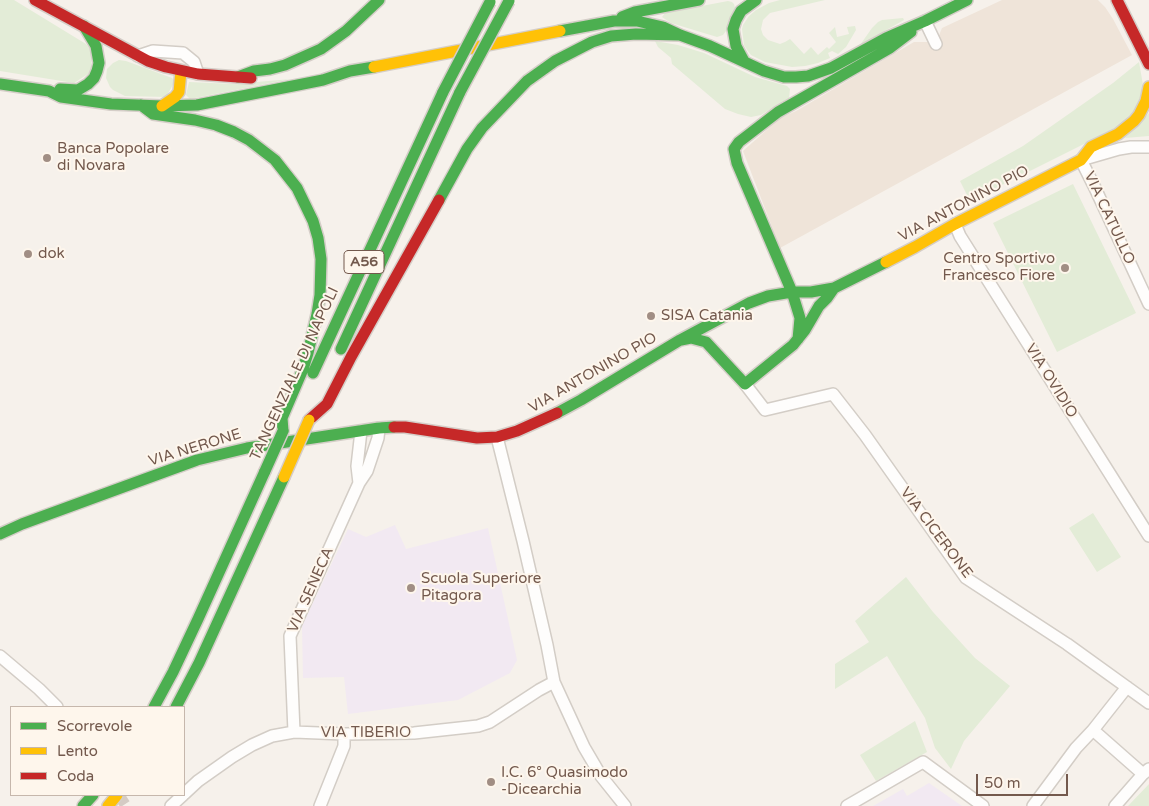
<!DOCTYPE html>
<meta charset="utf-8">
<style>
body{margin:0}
#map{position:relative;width:1149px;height:806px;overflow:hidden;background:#f6f1eb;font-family:"Varela Round",sans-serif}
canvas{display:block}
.legend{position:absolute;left:10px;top:706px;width:175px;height:90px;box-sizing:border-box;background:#fef6ec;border:1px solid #c6b7ac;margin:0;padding:6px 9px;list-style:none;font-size:15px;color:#73594d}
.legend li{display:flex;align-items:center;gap:10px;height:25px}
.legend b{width:25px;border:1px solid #c6b7ac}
.scale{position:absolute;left:976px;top:774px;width:92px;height:22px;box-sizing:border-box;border:2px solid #73594d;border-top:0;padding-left:6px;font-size:15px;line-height:18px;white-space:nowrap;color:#73594d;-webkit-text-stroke:4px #fef6ec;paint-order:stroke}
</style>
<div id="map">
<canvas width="1149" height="806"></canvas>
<ul class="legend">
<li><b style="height:6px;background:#4caf50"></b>Scorrevole</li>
<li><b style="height:6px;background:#ffc107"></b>Lento</li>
<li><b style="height:6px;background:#c62828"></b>Coda</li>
</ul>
<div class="scale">50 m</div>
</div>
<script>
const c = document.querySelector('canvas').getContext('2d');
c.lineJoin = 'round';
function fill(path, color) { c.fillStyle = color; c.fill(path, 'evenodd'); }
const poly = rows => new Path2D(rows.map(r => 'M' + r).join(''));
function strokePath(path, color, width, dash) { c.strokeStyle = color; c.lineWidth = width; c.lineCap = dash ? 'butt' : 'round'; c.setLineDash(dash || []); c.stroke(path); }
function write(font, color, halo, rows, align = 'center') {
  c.font = font + ' "Varela Round",sans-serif'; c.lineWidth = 4; c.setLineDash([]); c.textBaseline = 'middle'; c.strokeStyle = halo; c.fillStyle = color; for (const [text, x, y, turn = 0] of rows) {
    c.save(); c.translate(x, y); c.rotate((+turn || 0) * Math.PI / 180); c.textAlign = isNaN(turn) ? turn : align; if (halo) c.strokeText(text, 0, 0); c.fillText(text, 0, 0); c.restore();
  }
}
fill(poly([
 [1002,0,1098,0,1105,7,1113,19,1132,55,780,248,743,151,780,118,796,111,914,42,930,42,938,38,942,28]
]), '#efe4d9');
fill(poly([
 [395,525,406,549,488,528,517,660,510,673,458,700,348,714,344,677,303,678,302,626,348,529,366,537],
 [929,783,962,806,873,806,903,789,907,796]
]), '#f2e9f2');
fill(poly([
 [0,0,14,0,86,44,91,50,91,72,74,83,0,71],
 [780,0,825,0,770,13,763,20,761,29,763,35,768,40,780,44,785,42,790,39,804,54,811,47,818,55,827,47,829,49,836,42,829,33,835,27,837,37,849,34,847,27,855,26,856,30,846,47,838,54,832,51,828,53,830,58,818,63,805,66,792,67,765,62,751,55,747,50,744,45,742,29,743,25,749,16,756,10,769,3],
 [728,1,732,2,734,4,735,8,726,31,723,35,717,37,671,23,662,17,665,13],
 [903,18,904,20,860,45,872,28,878,22,882,20],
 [655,41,678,45,704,53,755,77,787,86,790,89,789,98,761,115,751,117,738,114,725,109,672,64,671,58,658,47],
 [119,60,126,61,172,78,175,81,166,97,125,96,113,90,110,87,106,78,107,69,113,63],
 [1139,62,1143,85,1140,98,1134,111,1124,121,1112,130,970,201,960,181,1023,146,1113,83],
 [291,79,190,99,186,95,189,82,234,84],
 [1149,113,1149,136,1125,138],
 [1073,184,1136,313,1057,352,993,223],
 [1093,513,1121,557,1097,572,1069,528],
 [906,577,933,612,975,658,1010,686,964,741,951,769,935,748,925,718,887,656,835,689,835,664,869,642,855,621],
 [915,721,927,752,876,781,860,755],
 [1149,784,1149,806,1128,806]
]), '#e3ecd7');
strokePath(poly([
 [119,795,126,806]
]), '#d5cbc4', 11, [11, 5.5]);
const street = poly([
 [925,21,936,44],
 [138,56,153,51,183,53,194,62,198,74],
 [1149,147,1131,147,1119,149,1081,160,1095,188,1149,304],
 [955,224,960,236,1149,536],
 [745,384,765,410,833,394,865,435,966,578,1067,644,1149,703],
 [361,431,357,466,359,483,367,471,378,438,379,428],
 [497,437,523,541,547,645,554,682,584,747,601,776,625,806],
 [0,656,39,689,57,707],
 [1127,687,1093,730,1143,774,1149,769],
 [294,732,290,636,359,483],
 [184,794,198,781,232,757,252,745,272,736,294,732,344,734,414,733,478,726,490,722,539,690,554,682],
 [171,806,183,795],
 [320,806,344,746,344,734],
 [847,806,923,762,983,806],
 [1033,806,1076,748,1093,730],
 [1115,806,1143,774]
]);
const fast = poly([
 [622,17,635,12,699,0],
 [560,31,614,21,637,21,663,27,680,35,710,46,764,71,784,77,796,77,808,76,831,68,886,38,925,21,967,0],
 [744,61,736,46,733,29,736,20,741,11,756,0],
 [238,77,254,71,270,69,285,65,321,49,346,31,379,0],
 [0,84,49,91,61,97,111,104,162,106,197,105,323,80,350,71,374,67],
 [60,89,78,90,88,84,94,78,97,71,99,63,96,46,84,26],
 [141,105,153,114,195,120,216,125,234,132,249,140,275,160,297,188,313,221,318,238,321,259,320,295,317,314,308,353,303,369,282,418,283,431],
 [439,200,467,149,482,128,527,81,555,61,592,42,611,36,636,34,680,35],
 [798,339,800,318,792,292,737,163,734,149,739,142,778,112,890,48,911,32],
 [681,340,691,338,706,342,745,384,793,345,805,330,819,306,827,298,834,288],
 [341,349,460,92],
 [313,373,443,92],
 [557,413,581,400,680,340,749,303,768,296,792,292,811,292,834,288,886,262],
 [0,534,22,524,197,460,247,448,379,428,394,427],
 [154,707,173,672,198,619,265,471],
 [176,707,199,663,284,477],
 [83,806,93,795]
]);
const slow = poly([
 [374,67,560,31],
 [162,106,175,97,179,92,181,71],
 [886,262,915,247,955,224,1081,160,1091,147,1118,134,1134,121,1139,115,1146,101,1149,87],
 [108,806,117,795]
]);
const jam = poly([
 [35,0,148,61,166,67,198,74,251,78],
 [1117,0,1149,64],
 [309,420,327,404,351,357,439,200],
 [394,427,405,427,477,438,497,437,517,431,557,413]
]);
strokePath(street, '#d3cdc6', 14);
strokePath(fast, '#d5cec8', 14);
strokePath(slow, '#d5cec8', 14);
strokePath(jam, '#d5cec8', 14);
strokePath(street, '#fefdfc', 11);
strokePath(fast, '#4caf50', 11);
strokePath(slow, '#ffc107', 11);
strokePath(jam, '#c62828', 11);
const fastBridge = poly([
 [443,92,490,2],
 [460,92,509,1],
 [265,471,283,431]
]);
const slowBridge = poly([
 [284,477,309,420]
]);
strokePath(fastBridge, '#d5ccc7', 14, []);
strokePath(slowBridge, '#d5ccc7', 14, []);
strokePath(fastBridge, '#4caf50', 11);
strokePath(slowBridge, '#ffc107', 11);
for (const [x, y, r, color] of [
 [47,158,5,"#a18e84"],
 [28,254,5,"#a18e84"],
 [1065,268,5,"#a18e84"],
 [651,316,5,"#a18e84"],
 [411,588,5,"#a18e84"],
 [491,782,5,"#a18e84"]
]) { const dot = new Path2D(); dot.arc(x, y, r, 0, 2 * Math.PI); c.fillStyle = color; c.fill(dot); strokePath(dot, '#fef6ec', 2); }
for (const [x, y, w] of [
 [364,262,40]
]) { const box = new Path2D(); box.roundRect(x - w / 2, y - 11.5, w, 23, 4); c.fillStyle = '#fef6ec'; c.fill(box); strokePath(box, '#73594d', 1); }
write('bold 14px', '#73594d', null, [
 ["A56",364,262]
]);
write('15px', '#73594d', '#fef6ec', [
 ["Banca Popolare",57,149],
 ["di Novara",57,166],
 ["dok",38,254],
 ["Centro Sportivo",1055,259,"right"],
 ["Francesco Fiore",1055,276,"right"],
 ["SISA Catania",661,316],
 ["Scuola Superiore",421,579],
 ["Pitagora",421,596],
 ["I.C. 6° Quasimodo",501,773],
 ["-Dicearchia",501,790]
], 'left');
write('15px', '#73594d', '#fef6ec', [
 ["VIA ANTONINO PIO",964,204,-28],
 ["VIA CATULLO",1109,218,65],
 ["VIA ANTONINO PIO",593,373,-30],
 ["TANGENZIALE DI NAPOLI",295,374,-65],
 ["VIA OVIDIO",1051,381,58],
 ["VIA NERONE",195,448,-17],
 ["VIA CICERONE",936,533,53],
 ["VIA SENECA",311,590,-66],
 ["VIA TIBERIO",366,733]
]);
</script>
